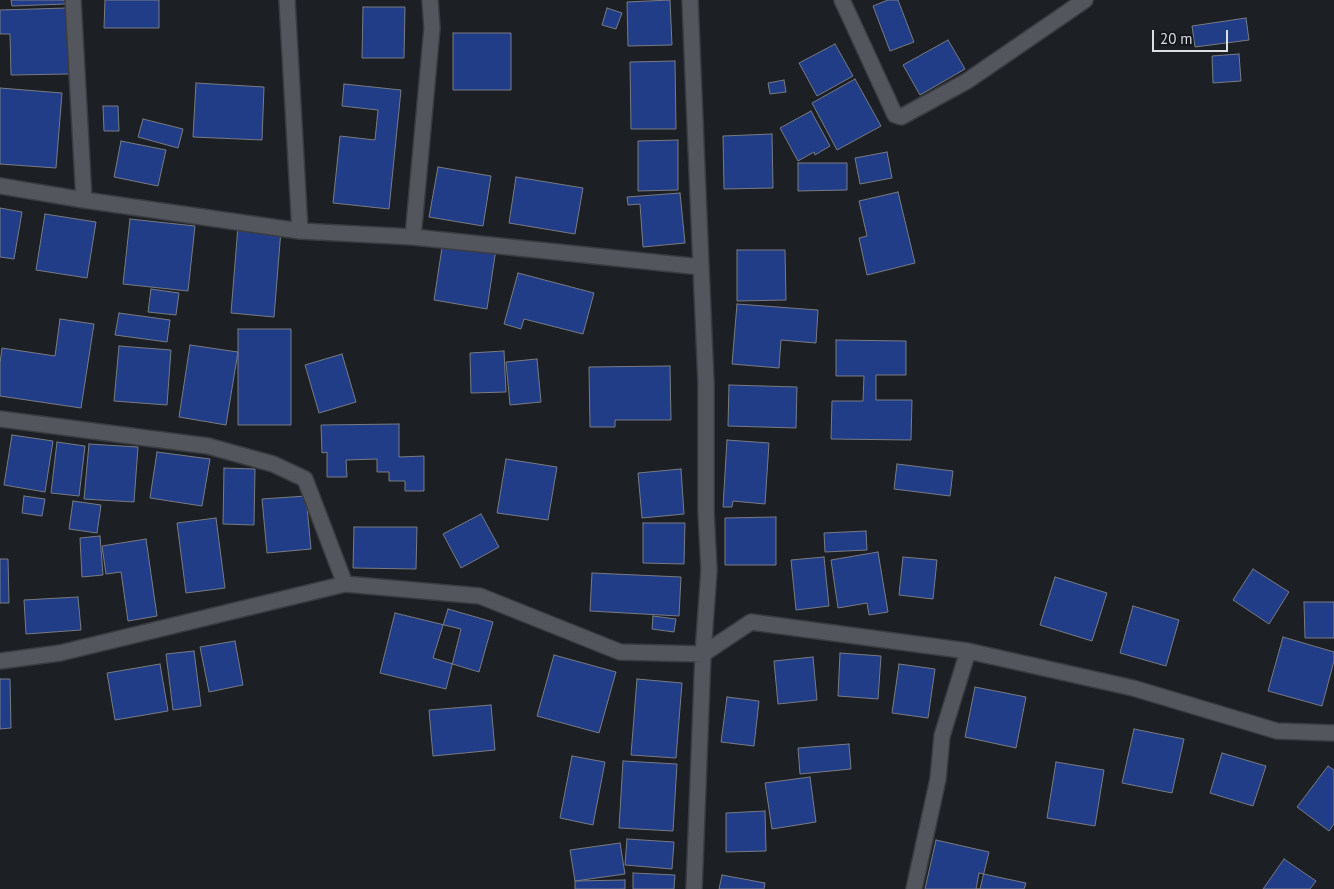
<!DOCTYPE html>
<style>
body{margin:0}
#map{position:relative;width:1334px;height:889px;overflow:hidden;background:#1c1f24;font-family:"PT Sans",sans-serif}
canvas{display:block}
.scale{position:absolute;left:1152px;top:30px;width:76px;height:22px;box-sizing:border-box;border:2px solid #dddfe3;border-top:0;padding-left:6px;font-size:15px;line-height:18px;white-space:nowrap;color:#dddfe3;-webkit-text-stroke:4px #13161b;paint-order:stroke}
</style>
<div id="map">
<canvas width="1334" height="889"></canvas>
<div class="scale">20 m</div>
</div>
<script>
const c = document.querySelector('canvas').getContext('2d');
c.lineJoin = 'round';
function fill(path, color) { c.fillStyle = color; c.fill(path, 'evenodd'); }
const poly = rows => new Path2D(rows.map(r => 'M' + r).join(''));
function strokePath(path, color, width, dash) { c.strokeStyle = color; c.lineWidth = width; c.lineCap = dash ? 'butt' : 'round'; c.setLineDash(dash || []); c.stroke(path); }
const building = poly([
 [11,0,64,0,65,4,12,6,11,0],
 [105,0,159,0,159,28,104,28,105,0],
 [670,0,672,45,628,46,627,2,670,0],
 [888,0,898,0,914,42,890,51,873,6,888,0],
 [363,7,405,7,404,58,362,58,363,7],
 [67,8,69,74,11,75,10,34,0,34,0,10,67,8],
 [607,8,622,13,616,29,602,25,607,8],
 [1246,18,1249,40,1195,47,1192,26,1246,18],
 [453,33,511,33,511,90,453,90,453,33],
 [948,40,965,69,920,95,903,65,948,40],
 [835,44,853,76,817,96,799,63,835,44],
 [1239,54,1241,81,1213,83,1212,56,1239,54],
 [675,61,676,129,631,129,630,62,675,61],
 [855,79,881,126,837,150,812,103,855,79],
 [784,80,786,92,770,94,768,83,784,80],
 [196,83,264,87,262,140,193,137,196,83],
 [344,84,401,90,389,209,333,203,340,136,375,140,378,110,342,106,344,84],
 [0,88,62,93,56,168,0,164,0,88],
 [103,106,118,106,119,131,104,131,103,106],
 [811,111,830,146,815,155,814,152,798,161,780,128,811,111],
 [143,119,183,129,178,148,138,137,143,119],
 [772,134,773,188,724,189,723,136,772,134],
 [678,140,678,190,638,191,638,141,678,140],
 [121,141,166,150,158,186,114,177,121,141],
 [887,152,892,178,860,184,855,158,887,152],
 [798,163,847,163,847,190,798,191,798,163],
 [438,167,491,176,483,226,429,217,438,167],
 [516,177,583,188,575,234,509,223,516,177],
 [898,192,915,263,867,275,859,238,867,236,859,201,898,192],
 [680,193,685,243,643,247,640,204,628,205,627,197,680,193],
 [0,208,22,212,14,259,0,257,0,208],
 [45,214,96,222,87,278,36,270,45,214],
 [130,219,195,226,188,291,123,284,130,219],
 [238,226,281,230,274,317,231,313,238,226],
 [443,241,496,249,487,309,434,300,443,241],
 [737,250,785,250,786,300,737,301,737,250],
 [518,273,594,293,583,334,524,319,521,329,504,324,518,273],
 [151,289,179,293,176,315,148,312,151,289],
 [737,304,818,310,816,343,781,340,779,368,732,364,737,304],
 [119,313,170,320,167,342,115,335,119,313],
 [60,319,94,324,81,408,0,396,0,363,2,348,55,356,60,319],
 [238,329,291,329,291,425,238,425,238,329],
 [836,340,906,341,906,375,876,375,876,400,912,400,911,440,831,439,832,401,863,401,864,376,836,376,836,340],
 [190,345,238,352,226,425,179,417,190,345],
 [119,346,171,350,167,405,114,401,119,346],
 [504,351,506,392,471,393,470,353,504,351],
 [342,354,356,402,319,413,305,365,342,354],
 [537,359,541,402,510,405,506,362,537,359],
 [670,366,671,420,615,420,615,427,590,427,589,367,670,366],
 [729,385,797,387,796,428,728,426,729,385],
 [399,424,399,457,424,456,424,491,405,491,405,481,389,481,389,472,377,472,377,459,346,460,347,477,327,477,327,452,322,453,321,425,399,424],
 [12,435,53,441,45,492,4,485,12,435],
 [727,440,769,443,765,504,733,501,732,507,723,507,727,440],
 [57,442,85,446,79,496,51,493,57,442],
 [89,444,138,447,134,502,84,499,89,444],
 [157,452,210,459,202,506,150,498,157,452],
 [506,459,557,467,548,520,497,513,506,459],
 [897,464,953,471,950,496,894,489,897,464],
 [224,468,255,469,254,525,223,524,224,468],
 [681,469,684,514,642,518,638,473,681,469],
 [24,496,45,499,42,516,22,513,24,496],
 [306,496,311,549,267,553,262,499,306,496],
 [73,501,101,505,97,533,69,529,73,501],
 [481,514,499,547,461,568,443,534,481,514],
 [776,517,776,565,725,565,725,518,776,517],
 [216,518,225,588,186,593,177,523,216,518],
 [643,523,685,523,684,564,643,563,643,523],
 [354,527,417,527,416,569,353,568,354,527],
 [866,531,867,550,825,552,824,533,866,531],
 [100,536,103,575,82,577,80,538,100,536],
 [146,539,157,616,128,621,121,572,106,574,102,546,146,539],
 [878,552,888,612,869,615,867,603,838,608,831,560,878,552],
 [824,557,829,606,796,610,791,560,824,557],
 [903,557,937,560,933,599,899,595,903,557],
 [0,559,8,559,9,603,0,603,0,559],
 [1253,569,1289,592,1269,624,1233,600,1253,569],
 [592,573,681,577,679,616,590,611,592,573],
 [1055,577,1107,593,1092,641,1040,625,1055,577],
 [78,597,81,630,26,634,24,600,78,597],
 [1304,602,1334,602,1334,638,1305,638,1304,602],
 [1133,606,1179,620,1166,666,1120,653,1133,606],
 [448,609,493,622,479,672,433,658,448,609],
 [395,613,461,629,446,689,380,673,395,613],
 [653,616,676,619,674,632,652,629,653,616],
 [1283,637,1334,652,1334,661,1322,706,1268,691,1283,637],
 [235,641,243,685,209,692,200,647,235,641],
 [194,651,201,706,173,710,166,654,194,651],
 [840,653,881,656,878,699,838,696,840,653],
 [554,655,616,672,599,733,537,716,554,655],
 [813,657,817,700,778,704,774,661,813,657],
 [160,664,168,711,115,720,107,673,160,664],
 [899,664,935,669,928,718,892,713,899,664],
 [0,679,10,679,11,728,0,729,0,679],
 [637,679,682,683,676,758,631,755,637,679],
 [975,687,1026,697,1016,748,965,737,975,687],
 [727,697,759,701,754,746,721,742,727,697],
 [491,705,495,750,433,756,429,710,491,705],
 [1134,729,1184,739,1172,793,1122,783,1134,729],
 [849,744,851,769,800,774,798,748,849,744],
 [1222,753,1266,766,1253,806,1210,793,1222,753],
 [572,756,605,762,593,825,560,818,572,756],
 [623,761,677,764,673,831,619,828,623,761],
 [1056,762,1104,770,1095,826,1047,818,1056,762],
 [1328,766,1334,770,1334,824,1329,831,1297,807,1328,766],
 [810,777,816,822,772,829,765,783,810,777],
 [765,811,766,851,726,852,726,813,765,811],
 [627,839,674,842,672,869,625,865,627,839],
 [936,840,989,852,980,889,925,889,936,840],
 [620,843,625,874,575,881,570,850,620,843],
 [1284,859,1316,881,1310,889,1263,889,1284,859],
 [633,873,675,875,674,889,633,889,633,873],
 [979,873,1026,883,1024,889,976,889,979,873],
 [722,875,765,883,764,889,719,889,722,875],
 [625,880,625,889,575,889,575,881,625,880]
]);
fill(building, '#223d88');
strokePath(building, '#787b82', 1);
const minor = poly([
 [73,0,84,200],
 [287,0,300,231],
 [690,0,701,267],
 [842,0,895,115,901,117,967,81,1085,0],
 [0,186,84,200,300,231,413,237,701,267,706,383,706,512,709,570,703,654],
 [413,237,432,28,430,0],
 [0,419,208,446,273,464,305,479,345,584],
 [703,654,751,622,968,651,1133,688,1277,731,1334,733],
 [0,661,60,653,345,584,480,596,620,652,703,654,694,889],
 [914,889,938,779,942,736,968,651]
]);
strokePath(minor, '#3a3c41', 18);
strokePath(minor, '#53565d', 15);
</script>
